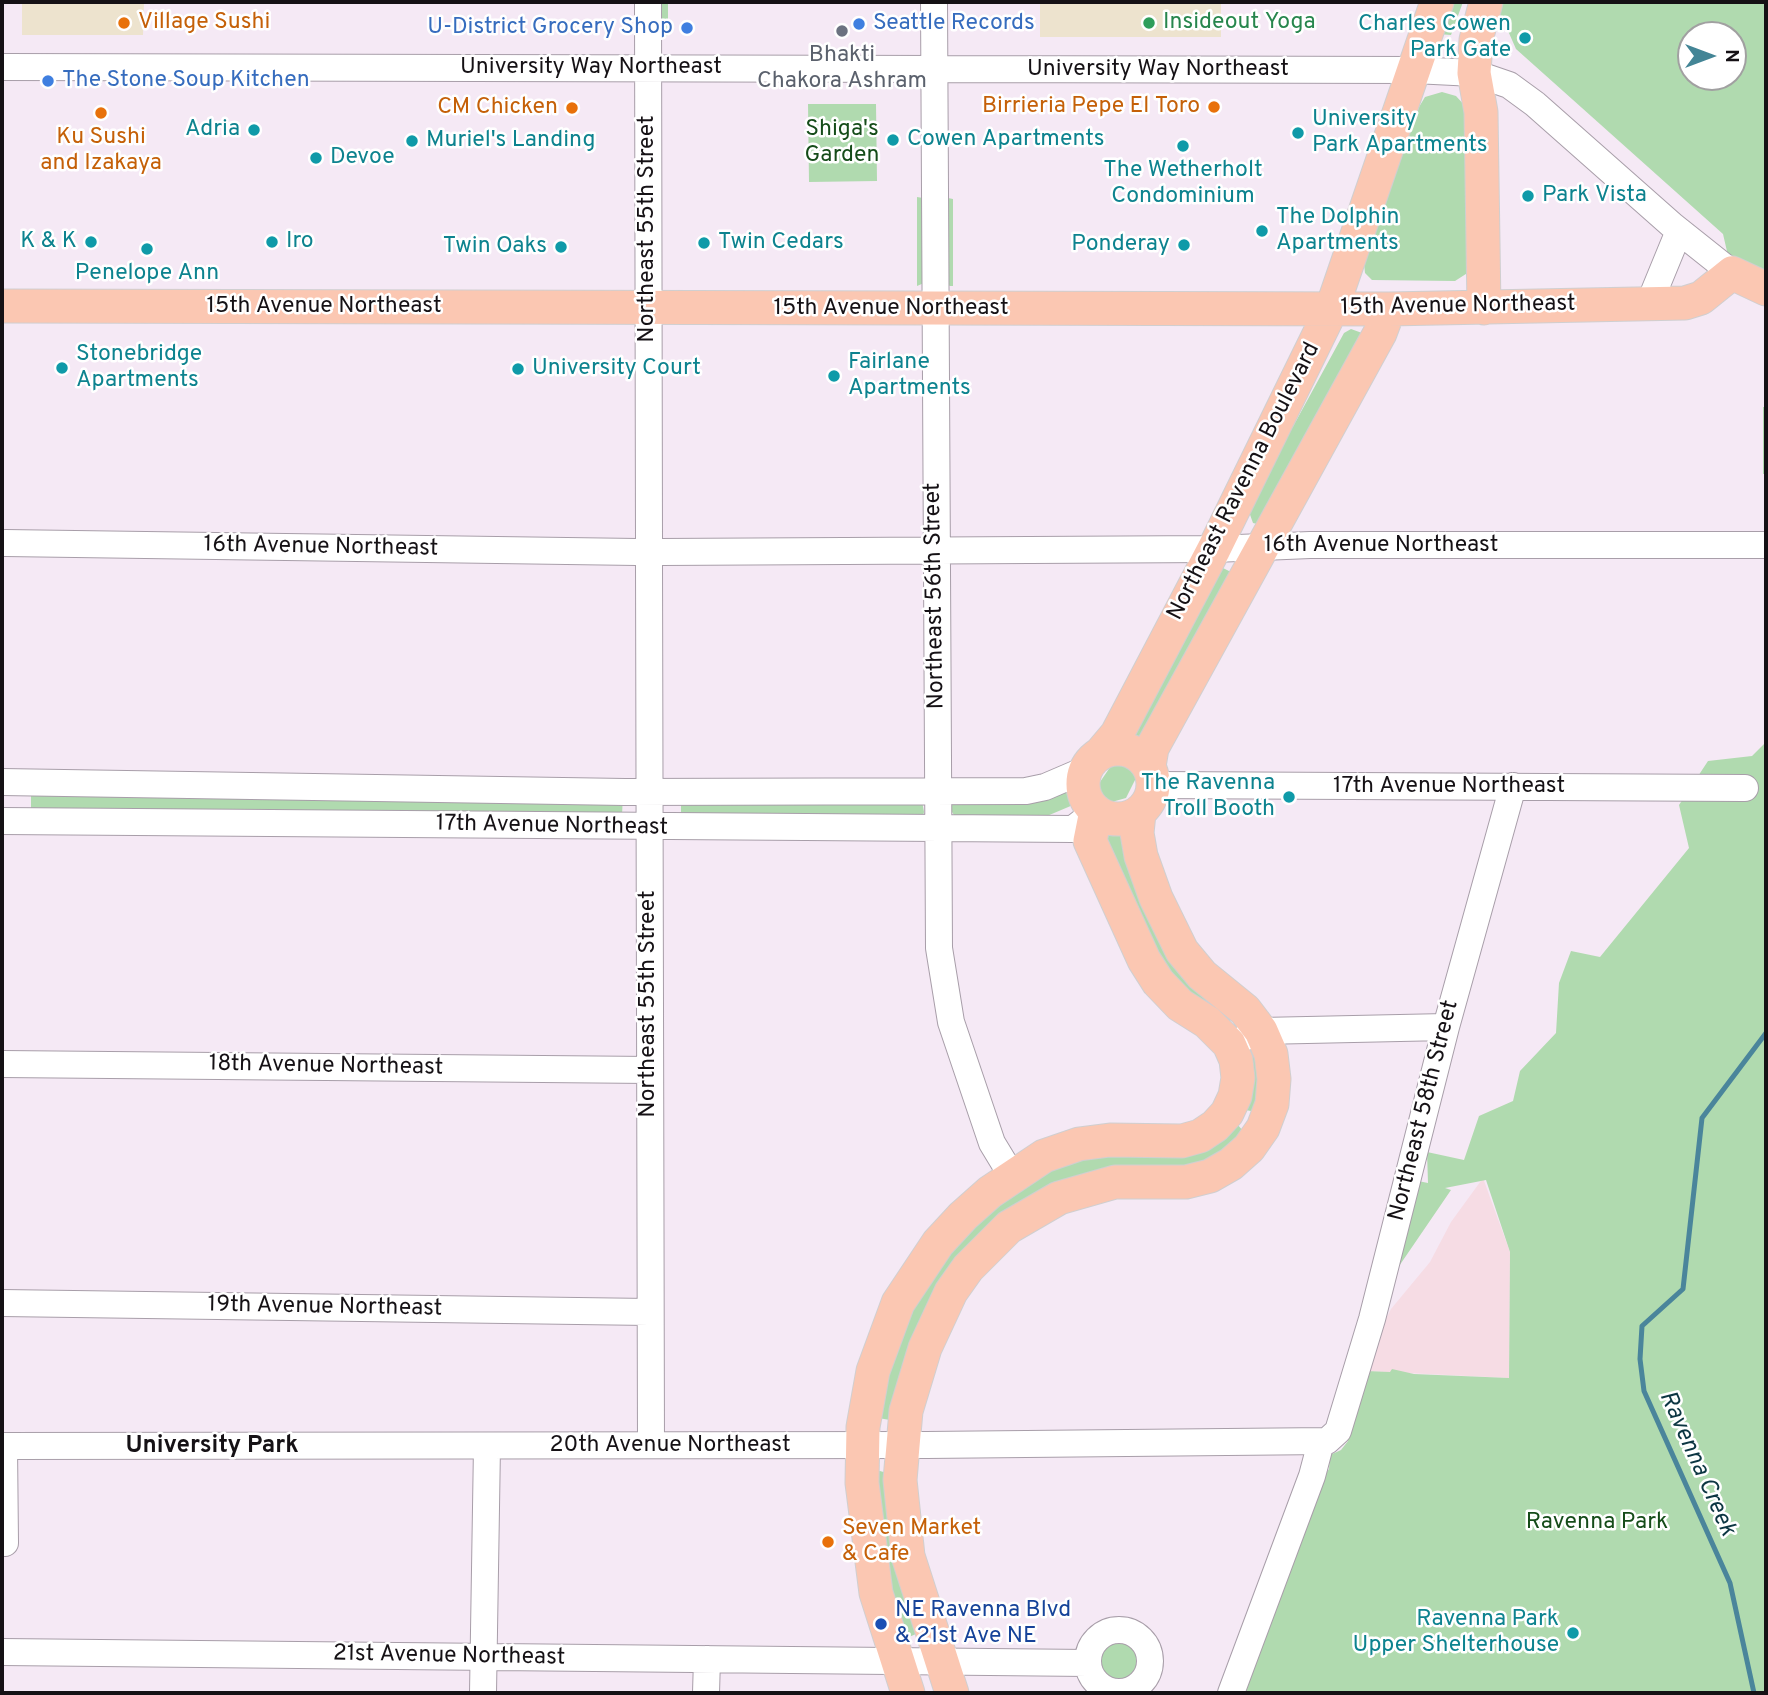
<!DOCTYPE html>
<style>
body{margin:0}
#map{position:relative;width:1768px;height:1695px;overflow:hidden;background:#f5e9f5;font-family:Overpass,sans-serif}
canvas{display:block}
.frame{position:absolute;inset:0;border:4px solid #151115;pointer-events:none}
.north{position:absolute;left:1677px;top:21px;width:70px;height:70px;box-sizing:border-box;background:#fff;border:2px solid #a1a0a1;border-radius:50%;rotate:90deg;font-size:19px;font-weight:700;line-height:28px;text-align:center;color:#151115}
.north::after{content:'';display:block;margin:auto;width:24px;height:32px;background:#438596;clip-path:polygon(50% 0,100% 100%,50% 72%,0 100%)}
</style>
<div id="map">
<canvas width="1768" height="1695"></canvas>
<div class="frame"></div>
<div class="north">N</div>
</div>
<script>
const c = document.querySelector('canvas').getContext('2d');
c.lineJoin = 'round';
function fill(path, color) { c.fillStyle = color; c.fill(path, 'evenodd'); }
const poly = rows => new Path2D(rows.map(r => 'M' + r).join(''));
function strokePath(path, color, width, dash) { c.strokeStyle = color; c.lineWidth = width; c.lineCap = dash ? 'butt' : 'round'; c.setLineDash(dash || []); c.stroke(path); }
function write(font, color, halo, rows, align = 'center') {
  c.font = font + ' Overpass,sans-serif'; c.lineWidth = 5; c.setLineDash([]); c.textBaseline = 'middle'; c.strokeStyle = halo; c.fillStyle = color; for (const [text, x, y, turn = 0] of rows) {
    c.save(); c.translate(x, y); c.rotate((+turn || 0) * Math.PI / 180); c.textAlign = isNaN(turn) ? turn : align; if (halo) c.strokeText(text, 0, 0); c.fillText(text, 0, 0); c.restore();
  }
}
fill(poly([
 [22,2,144,2,143,35,22,35],
 [1040,2,1221,2,1221,37,1040,37]
]), '#ede3ce');
fill(poly([
 [1483,1178,1510,1252,1509,1378,1366,1371,1375,1341,1391,1309,1430,1262,1451,1222]
]), '#f6dce4');
fill(poly([
 [659,2,668,2,668,35,665,37,659,37],
 [1449,2,1463,2,1451,35,1438,34],
 [1503,2,1766,2,1766,289,1732,273,1723,234,1516,49,1505,24,1497,18],
 [1691,35,1733,35,1733,77,1691,77],
 [1442,92,1456,96,1467,108,1469,272,1455,281,1372,280,1365,273,1364,264,1419,107,1425,97],
 [808,104,876,104,877,181,809,182],
 [917,197,923,198,924,283,917,286],
 [948,198,953,199,953,286,950,286,946,284],
 [1351,329,1362,333,1257,524,1253,523,1248,509,1344,333],
 [1763,407,1766,407,1766,474,1763,474],
 [1221,567,1233,573,1145,746,1125,735],
 [1766,742,1766,1693,1243,1693,1315,1487,1329,1469,1330,1455,1341,1450,1348,1441,1349,1424,1366,1371,1390,1372,1392,1369,1414,1374,1509,1378,1510,1252,1486,1180,1445,1188,1451,1190,1395,1272,1418,1181,1428,1183,1427,1152,1464,1160,1479,1116,1513,1101,1520,1071,1556,1033,1559,983,1571,951,1600,957,1689,848,1679,805,1708,761,1752,756],
 [1117,757,1130,760,1139,772,1126,798,1108,803,1100,797,1100,782],
 [1073,785,1073,805,1047,816,956,818,950,809,951,804],
 [31,788,623,793,622,816,31,811],
 [681,797,922,801,924,812,923,816,681,819],
 [1125,819,1222,1012,1218,1016,1160,970,1101,828],
 [1249,1045,1263,1070,1254,1111,1251,1111,1245,1110],
 [1237,1124,1244,1132,1215,1162,1007,1217,890,1420,878,1418,882,1367,937,1258,1041,1168],
 [880,1471,887,1473,916,1634,909,1637,906,1637,884,1576,876,1472],
 '1098 1662a23 23 0 1 1 46 0a23 23 0 1 1-46 0Z'
]), '#b0daaf');
strokePath(poly([
 [1754,1693,1730,1583,1644,1391,1640,1359,1642,1326,1683,1289,1702,1118,1766,1033]
]), '#4a859b', 5);
const minor = poly([
 [648,2,649,540],
 [934,2,939,948,951,1022,992,1143,1012,1176],
 [2,67,1414,70,1474,73,1509,85,1535,104,1673,226,1732,273],
 [1649,304,1679,231],
 [5,543,637,552],
 [660,552,1214,549,1310,545,1766,545],
 [649,563,651,1445],
 [2,782,625,792,1026,791,1045,787,1087,769],
 [1154,785,1745,788],
 [2,821,1073,829,1096,811],
 [1246,1037,1261,1031,1446,1027],
 [2,1064,650,1070],
 [2,1303,649,1312],
 [2,1446,926,1445,1327,1441,1338,1431,1372,1319,1446,1027,1513,786],
 [4,1446,5,1543],
 '1088 1661a31 31 0 1 1 62 0a31 31 0 1 1-62 0Z',
 [2,1652,1088,1663],
 [483,1693,487,1446],
 [706,1693,707,1659],
 [1231,1693,1312,1476,1321,1442]
]);
const major = poly([
 [2,306,1389,309,1685,303,1701,298,1732,273,1766,289],
 [1484,308,1481,112,1474,73,1476,40,1486,2],
 '1083 784a35 35 0 1 1 70 0a35 35 0 1 1-70 0Z',
 [1101,753,1117,734,1214,549,1332,308,1437,2],
 [1149,766,1152,748,1380,333,1389,309],
 [908,1693,876,1593,862,1483,863,1427,873,1371,898,1303,938,1243,963,1216,990,1192,1044,1156,1079,1144,1110,1140,1182,1141,1200,1136,1215,1126,1227,1113,1235,1096,1238,1078,1236,1060,1229,1044,1207,1022,1180,1005,1158,982,1144,960,1090,841,1096,811],
 [952,1693,908,1556,900,1480,906,1411,925,1348,951,1292,968,1268,1009,1227,1059,1198,1115,1182,1186,1182,1210,1176,1231,1164,1249,1148,1263,1128,1272,1104,1274,1079,1271,1054,1261,1031,1245,1010,1202,975,1182,951,1156,898,1141,856,1137,833,1139,813]
]);
strokePath(minor, '#a89ea9', 28);
strokePath(major, '#d0cfd0', 35);
strokePath(minor, '#fff', 26);
strokePath(major, '#fbc7b2', 33);
for (const [x, y, r, color] of [
 [124,23,7,"#e8710a"],
 [1149,23,7,"#2e9e5b"],
 [859,24,7,"#3f7fe0"],
 [687,28,7,"#3f7fe0"],
 [842,31,7,"#6b7280"],
 [1525,38,7,"#0f9aa8"],
 [48,81,7,"#3f7fe0"],
 [1214,107,7,"#e8710a"],
 [572,108,7,"#e8710a"],
 [101,113,7,"#e8710a"],
 [254,130,7,"#0f9aa8"],
 [1298,133,7,"#0f9aa8"],
 [893,140,7,"#0f9aa8"],
 [412,141,7,"#0f9aa8"],
 [1183,146,7,"#0f9aa8"],
 [316,158,7,"#0f9aa8"],
 [1528,196,7,"#0f9aa8"],
 [1262,231,7,"#0f9aa8"],
 [91,242,7,"#0f9aa8"],
 [272,242,7,"#0f9aa8"],
 [704,243,7,"#0f9aa8"],
 [1184,245,7,"#0f9aa8"],
 [561,247,7,"#0f9aa8"],
 [147,249,7,"#0f9aa8"],
 [62,368,7,"#0f9aa8"],
 [518,369,7,"#0f9aa8"],
 [834,376,7,"#0f9aa8"],
 [1289,797,7,"#0f9aa8"],
 [828,1542,7,"#e8710a"],
 [881,1624,7,"#1a4fb4"],
 [1573,1633,7,"#0f9aa8"]
]) { const dot = new Path2D(); dot.arc(x, y, r, 0, 2 * Math.PI); c.fillStyle = color; c.fill(dot); strokePath(dot, '#fff', 2.5); }
write('23px', '#c56008', '#fff', [
 ["Village Sushi",138,23],
 ["Birrieria Pepe El Toro",1200,107,"right"],
 ["CM Chicken",558,108,"right"],
 ["Ku Sushi",101,138,"center"],
 ["and Izakaya",101,164,"center"],
 ["Seven Market",842,1529],
 ["& Cafe",842,1555]
], 'left');
write('23px', '#27864d', '#fff', [
 ["Insideout Yoga",1163,23]
], 'left');
write('23px', '#366cbe', '#fff', [
 ["Seattle Records",873,24],
 ["U-District Grocery Shop",673,28,"right"],
 ["The Stone Soup Kitchen",62,81]
], 'left');
write('23px', '#0d838f', '#fff', [
 ["Charles Cowen",1511,25,"right"],
 ["Park Gate",1511,51,"right"],
 ["University",1312,120],
 ["Park Apartments",1312,146],
 ["Adria",240,130,"right"],
 ["Cowen Apartments",907,140],
 ["Muriel's Landing",426,141],
 ["Devoe",330,158],
 ["The Wetherholt",1183,171,"center"],
 ["Condominium",1183,197,"center"],
 ["Park Vista",1542,196],
 ["The Dolphin",1276,218],
 ["Apartments",1276,244],
 ["K & K",77,242,"right"],
 ["Iro",286,242],
 ["Twin Cedars",718,243],
 ["Ponderay",1170,245,"right"],
 ["Twin Oaks",547,247,"right"],
 ["Penelope Ann",147,274,"center"],
 ["Stonebridge",76,355],
 ["Apartments",76,381],
 ["Fairlane",848,363],
 ["Apartments",848,389],
 ["University Court",532,369],
 ["The Ravenna",1275,784,"right"],
 ["Troll Booth",1275,810,"right"],
 ["Ravenna Park",1559,1620,"right"],
 ["Upper Shelterhouse",1559,1646,"right"]
], 'left');
write('23px', '#5b616d', '#fff', [
 ["Bhakti",842,56],
 ["Chakora Ashram",842,82]
]);
write('23px', '#151115', '#fff', [
 ["University Way Northeast",591,68],
 ["University Way Northeast",1158,70],
 ["Northeast 55th Street",648,229,-90],
 ["15th Avenue Northeast",324,307],
 ["15th Avenue Northeast",1458,307,-1],
 ["15th Avenue Northeast",891,309],
 ["Northeast Ravenna Boulevard",1245,482,-63],
 ["16th Avenue Northeast",1381,546],
 ["16th Avenue Northeast",321,548,1],
 ["Northeast 56th Street",936,596,-91],
 ["17th Avenue Northeast",1449,787],
 ["17th Avenue Northeast",552,827,1],
 ["Northeast 55th Street",649,1004,-90],
 ["18th Avenue Northeast",326,1067,1],
 ["Northeast 58th Street",1425,1111,-76],
 ["19th Avenue Northeast",325,1308,1],
 ["20th Avenue Northeast",670,1446],
 ["21st Avenue Northeast",449,1657,1]
]);
write('23px', '#154c19', '#fff', [
 ["Shiga's",842,130],
 ["Garden",842,156],
 ["Ravenna Park",1597,1523]
]);
write('23px', '#164399', '#fff', [
 ["NE Ravenna Blvd",895,1611],
 ["& 21st Ave NE",895,1637]
], 'left');
write('bold 24px', '#151115', '#fff', [
 ["University Park",212,1447]
]);
write('italic 24px', '#0c3642', '#fff', [
 ["Ravenna Creek",1696,1464,66]
]);
</script>
